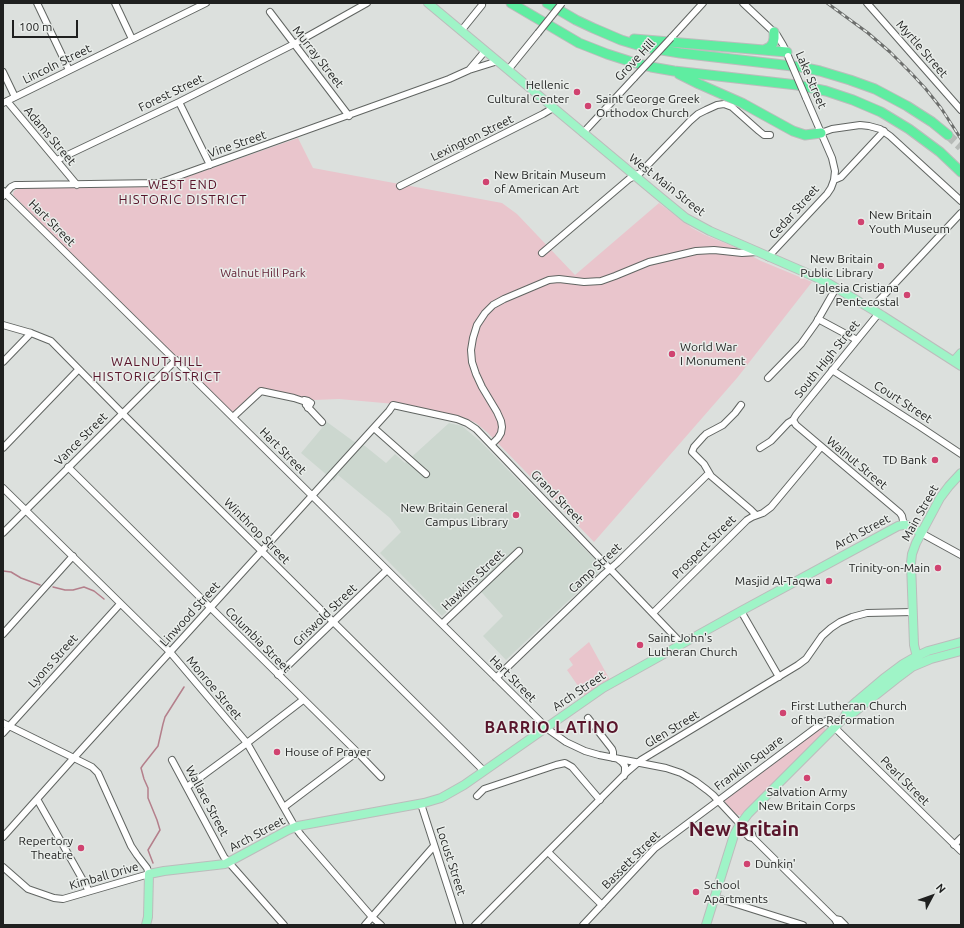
<!DOCTYPE html>
<style>
body{margin:0}
#map{position:relative;width:964px;height:928px;overflow:hidden;background:#dce0dd;font-family:Ubuntu,sans-serif}
canvas{display:block}
.frame{position:absolute;inset:0;border:4px solid #1f201f;pointer-events:none}
.north{position:absolute;left:912px;top:876px;width:40px;height:40px;-webkit-text-stroke:3px #e9edea;paint-order:stroke;rotate:49deg;font-size:11px;font-weight:700;line-height:16px;text-align:center;color:#1f201f}
.north::after{content:'';display:block;margin:auto;width:14px;height:18px;background:#1f201f;clip-path:polygon(50% 0,100% 100%,50% 72%,0 100%)}
.scale{position:absolute;left:12px;top:20px;width:66px;height:18px;box-sizing:border-box;border:2px solid #1f201f;border-top:0;padding-left:5px;font-size:12px;line-height:14px;white-space:nowrap;color:#1f201f;-webkit-text-stroke:3px #e9edea;paint-order:stroke}
</style>
<div id="map">
<canvas width="964" height="928"></canvas>
<div class="frame"></div>
<div class="north">N</div>
<div class="scale">100 m</div>
</div>
<script>
const c = document.querySelector('canvas').getContext('2d');
c.lineJoin = 'round';
function fill(path, color) { c.fillStyle = color; c.fill(path, 'evenodd'); }
const poly = rows => new Path2D(rows.map(r => 'M' + r).join(''));
function strokePath(path, color, width, dash) { c.strokeStyle = color; c.lineWidth = width; c.lineCap = dash ? 'butt' : 'round'; c.setLineDash(dash || []); c.stroke(path); }
function write(font, color, halo, rows, align = 'center') {
  c.font = font + ' Ubuntu,sans-serif'; c.lineWidth = 3; c.setLineDash([]); c.textBaseline = 'middle'; c.strokeStyle = halo; c.fillStyle = color; for (const [text, x, y, turn = 0] of rows) {
    c.save(); c.translate(x, y); c.rotate((+turn || 0) * Math.PI / 180); c.textAlign = isNaN(turn) ? turn : align; if (halo) c.strokeText(text, 0, 0); c.fillText(text, 0, 0); c.restore();
  }
}
fill(poly([
 [327,422,353,441,365,446,386,463,395,454,405,463,449,423,462,426,481,442,603,568,506,660,483,636,503,616,475,585,442,616,380,553,401,532,390,518,338,475,334,481,301,453]
]), '#ccd7cf');
fill(poly([
 [298,138,313,168,502,203,517,214,575,275,659,203,692,228,705,235,737,248,761,261,812,282,737,378,594,542,488,433,476,423,465,418,406,405,339,399,314,400,262,389,234,414,14,196,13,194,14,191,19,188,153,187,167,184],
 [589,642,610,680,585,696,567,670,573,665,569,659],
 [823,726,826,730,742,815,738,815,735,813,725,802,725,799]
]), '#e9c5cc');
strokePath(poly([
 [3,571,11,572,21,578,40,585],
 [53,587,65,590,73,590,84,587,94,591,104,599],
 [153,863,148,850,160,830,157,820,148,798,148,788,144,779,141,768,143,765,158,746,163,724,165,717,184,687]
]), '#b47f8b', 1.5);
strokePath(poly([
 [948,135,961,147]
]), '#b6bab7', 9, [9, 4.5]);
const minor = poly([
 [37,3,69,70],
 [115,3,132,39],
 [743,3,777,35,783,45,788,55],
 [867,3,961,110],
 [270,12,349,116],
 [461,31,482,5],
 [671,38,703,3],
 [485,51,469,70,498,61],
 [508,70,538,33],
 [3,72,15,97],
 [7,101,77,185],
 [179,102,210,165],
 [3,103,206,3],
 [583,133,634,78],
 [821,133,832,129,860,125,869,126,880,129,890,136,961,201],
 [57,160,179,102,294,44,367,3],
 [834,180,841,177,884,131],
 [400,186,543,114,553,108],
 [3,191,186,371,549,730,566,742,585,751,599,755,666,768,681,773,695,781,707,790,713,795,740,824,745,833,749,837,753,838,835,919,838,925],
 [3,196,11,187,15,185,21,185,159,183,449,79,469,70],
 [542,253,629,179,640,173,690,121,698,114,706,110,717,105,724,104,732,107,759,131,764,135,770,135],
 [768,257,827,194,831,188,834,180,835,171,832,158,806,98],
 [871,309,961,213],
 [818,319,857,340],
 [3,325,31,333,51,341,122,413,484,771],
 [3,362,31,333],
 [832,370,919,426,961,454],
 [768,378,801,344,816,323,836,288],
 [306,405,322,422],
 [741,405,735,413,723,425,706,434,703,437,694,447,692,452,704,464,711,476,751,510,756,515],
 [233,417,261,391,294,398,303,401,304,400,308,401,311,403,308,408],
 [793,420,796,425,900,513,902,516,904,525],
 [374,428,426,474],
 [492,444,498,438,501,433,502,427,501,421,497,412,482,387,476,374,472,362,471,350,473,338,477,325,485,313,493,305,504,299,549,280,559,279,584,282,601,281,615,276,649,262,696,251,714,250,742,253,757,252],
 [3,448,78,370],
 [760,448,771,441,788,423,793,420,796,415,879,313],
 [68,467,357,752,381,777],
 [3,488,170,652,247,743,295,827,301,835,372,917,381,925],
 [3,533,176,360],
 [921,533,961,555],
 [741,611,779,677],
 [653,613,747,520,752,517,763,513,771,507,821,447],
 [442,624,519,551],
 [3,634,73,556],
 [278,675,387,570],
 [496,678,604,574,617,563,709,473],
 [588,718,612,749,613,752,613,758],
 [3,723,78,760,92,767,98,773,131,846,137,855,147,868,149,874,63,899,54,898,28,889,3,867],
 [3,733,120,604],
 [618,759,622,762,625,766,625,771,624,776],
 [172,760,224,857,284,925],
 [187,787,247,743,303,700],
 [477,796,484,789,556,765,565,763,572,767,600,800],
 [37,799,89,891],
 [421,804,460,925],
 [284,807,357,752],
 [740,824,747,828,752,834,753,838],
 [3,837,71,761,389,411,393,405,457,419,467,423,476,429,682,644],
 [954,845,961,838],
 [548,852,602,905],
 [714,897,803,925],
 [835,919,840,920,845,925],
 [365,925,434,846],
 [475,925,627,772,641,760,798,665,806,659,822,636,831,628,840,622,852,617,867,613,913,612],
 [583,925,655,848,817,727,826,721,831,724,961,851]
]);
const major = poly([
 [428,3,658,195,686,218,710,231,802,271,828,283,883,316,961,366],
 [954,361,961,353],
 [920,663,916,653,914,645,911,563,912,554,916,543,940,498,949,486,961,473],
 [844,718,848,709,857,701,883,679,903,664,917,656,928,651,961,642],
 [146,925,148,917,149,874,164,871,225,864,288,830,298,826,424,803,441,798,464,785,603,688,741,611,898,526,903,525,908,525,921,533],
 [706,925,734,835,739,826,748,814,844,718,853,713,896,679,912,667,931,659,961,651]
]);
const highway = poly([
 [511,3,579,43,607,54,632,62,651,67,674,71,797,85,826,91,853,100,881,112,909,129,940,152,961,172],
 [547,3,576,20,593,28,621,40,644,47,680,53,801,67,820,71,850,80,875,89,907,106,932,122,948,135],
 [634,39,787,52],
 [764,50,770,47,773,43,774,38,774,32],
 [679,74,699,84,742,103,793,131,805,135,821,133]
]);
strokePath(minor, '#616562', 8);
strokePath(major, '#bcbcbc', 10);
strokePath(highway, '#bcbcbc', 11);
strokePath(minor, '#fff', 6);
strokePath(major, '#9ff4c7', 8);
strokePath(highway, '#5feda1', 9);
const rail = poly([
 [827,3,868,33,890,52,911,73,925,88,941,108,961,139]
]);
strokePath(rail, '#6d6f6d', 3);
strokePath(rail, '#e9edea', 1.5, [4.5]);
const minorBridge = poly([
 [538,33,562,3],
 [788,56,806,98],
 [634,78,671,38]
]);
strokePath(minorBridge, '#616562', 8, []);
strokePath(minorBridge, '#fff', 6);
for (const [x, y, r, color] of [
 [577,92,4,"#d04370"],
 [588,106,4,"#d04370"],
 [486,182,4,"#d04370"],
 [861,222,4,"#d04370"],
 [881,266,4,"#d04370"],
 [907,295,4,"#d04370"],
 [672,354,4,"#d04370"],
 [935,460,4,"#d04370"],
 [516,515,4,"#d04370"],
 [938,568,4,"#d04370"],
 [829,581,4,"#d04370"],
 [640,645,4,"#d04370"],
 [783,713,4,"#d04370"],
 [277,752,4,"#d04370"],
 [807,778,4,"#d04370"],
 [81,848,4,"#d04370"],
 [747,864,4,"#d04370"],
 [696,892,4,"#d04370"]
]) { const dot = new Path2D(); dot.arc(x, y, r, 0, 2 * Math.PI); c.fillStyle = color; c.fill(dot); strokePath(dot, '#e9edea', 1.5); }
write('12px', '#1f201f', '#e9edea', [
 ["Myrtle Street",922,49,49],
 ["Murray Street",318,57,52],
 ["Grove Hill",635,60,-47],
 ["Lincoln Street",57,64,-26],
 ["Lake Street",811,80,67],
 ["Forest Street",171,93,-26],
 ["Adams Street",50,136,50],
 ["Lexington Street",472,138,-26],
 ["Vine Street",237,144,-19],
 ["West Main Street",667,185,38],
 ["Cedar Street",794,212,-48],
 ["Hart Street",52,223,45],
 ["South High Street",827,359,-51],
 ["Court Street",903,402,33],
 ["Vance Street",81,439,-45],
 ["Hart Street",283,451,45],
 ["Walnut Street",857,463,40],
 ["Grand Street",557,497,46],
 ["Main Street",920,513,-61],
 ["Winthrop Street",257,531,45],
 ["Arch Street",862,532,-28],
 ["Prospect Street",704,547,-45],
 ["Camp Street",595,568,-43],
 ["Hawkins Street",473,580,-44],
 ["Linwood Street",190,614,-48],
 ["Griswold Street",325,615,-44],
 ["Columbia Street",258,640,45],
 ["Lyons Street",53,661,-48],
 ["Hart Street",513,679,45],
 ["Monroe Street",214,688,50],
 ["Arch Street",579,691,-34],
 ["Glen Street",672,729,-31],
 ["Franklin Square",749,763,-37],
 ["Pearl Street",905,781,45],
 ["Wallace Street",207,801,62],
 ["Arch Street",257,834,-28],
 ["Bassett Street",631,860,-45],
 ["Locust Street",451,861,72],
 ["Kimball Drive",104,876,-16]
]);
write('12px', '#1f201f', '#e9edea', [
 ["Hellenic",569,85,"right"],
 ["Cultural Center",569,99,"right"],
 ["Saint George Greek",596,99],
 ["Orthodox Church",596,113],
 ["New Britain Museum",494,175],
 ["of American Art",494,189],
 ["New Britain",869,215],
 ["Youth Museum",869,229],
 ["New Britain",873,259,"right"],
 ["Public Library",873,273,"right"],
 ["Iglesia Cristiana",899,288,"right"],
 ["Pentecostal",899,302,"right"],
 ["World War",680,347],
 ["I Monument",680,361],
 ["TD Bank",927,460,"right"],
 ["New Britain General",508,508,"right"],
 ["Campus Library",508,522,"right"],
 ["Trinity-on-Main",930,568,"right"],
 ["Masjid Al-Taqwa",821,581,"right"],
 ["Saint John's",648,638],
 ["Lutheran Church",648,652],
 ["First Lutheran Church",791,706],
 ["of the Reformation",791,720],
 ["House of Prayer",285,752],
 ["Salvation Army",807,792,"center"],
 ["New Britain Corps",807,806,"center"],
 ["Repertory",73,841,"right"],
 ["Theatre",73,855,"right"],
 ["Dunkin'",755,864],
 ["School",704,885],
 ["Apartments",704,899]
], 'left');
write('12px', '#5f1d32', '#e9edea', [
 ["Walnut Hill Park",263,273]
]);
c.letterSpacing = '1px';
write('13px', '#59152b', '#e9edea', [
 ["WEST END",183,185],
 ["HISTORIC DISTRICT",183,200],
 ["WALNUT HILL",157,362],
 ["HISTORIC DISTRICT",157,377]
]);
c.letterSpacing = '0px';
c.letterSpacing = '1px';
write('bold 16px', '#59152b', '#e9edea', [
 ["BARRIO LATINO",552,728]
]);
c.letterSpacing = '0px';
write('bold 20px', '#59152b', '#e9edea', [
 ["New Britain",744,829]
]);
</script>
